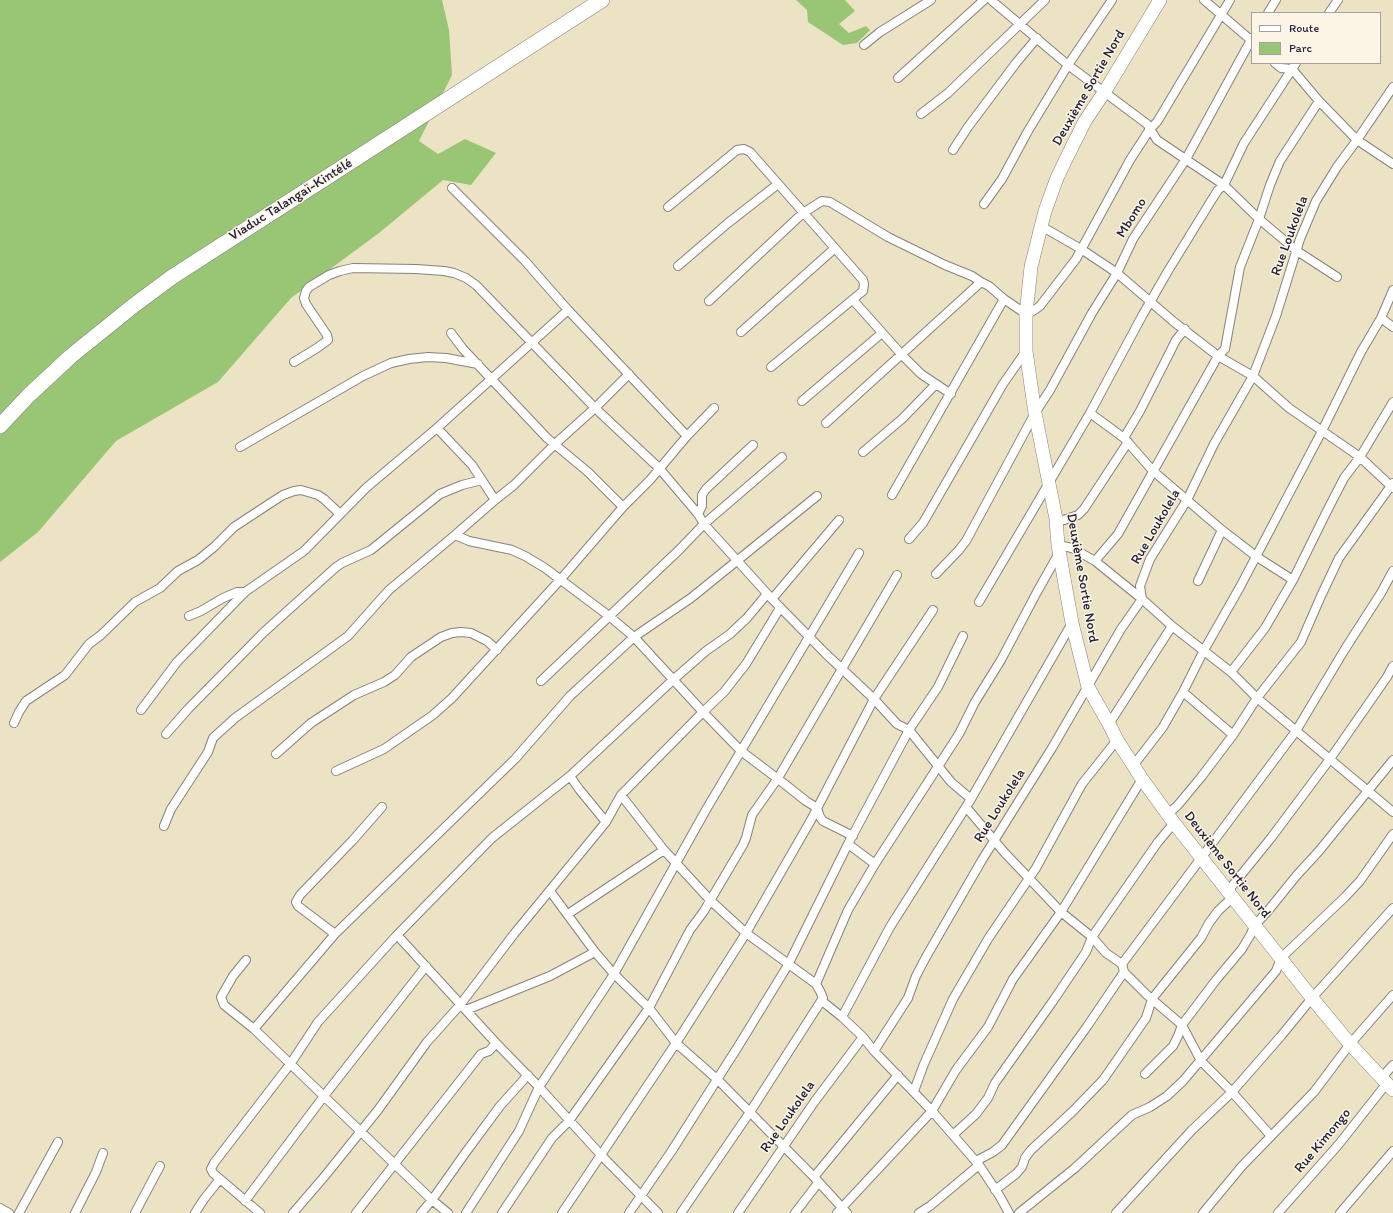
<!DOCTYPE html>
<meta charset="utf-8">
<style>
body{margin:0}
#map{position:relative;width:1393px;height:1213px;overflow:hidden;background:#ebe3c3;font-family:Itim,sans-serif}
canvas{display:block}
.legend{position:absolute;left:1251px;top:12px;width:130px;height:52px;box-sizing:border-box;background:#fcf5e5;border:1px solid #a5a1a1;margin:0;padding:5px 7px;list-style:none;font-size:12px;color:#22223b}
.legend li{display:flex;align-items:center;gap:8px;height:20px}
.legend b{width:20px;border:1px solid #a5a1a1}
</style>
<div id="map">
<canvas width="1393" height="1213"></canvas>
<ul class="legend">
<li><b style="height:5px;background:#fff"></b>Route</li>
<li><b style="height:11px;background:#99c674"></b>Parc</li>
</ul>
</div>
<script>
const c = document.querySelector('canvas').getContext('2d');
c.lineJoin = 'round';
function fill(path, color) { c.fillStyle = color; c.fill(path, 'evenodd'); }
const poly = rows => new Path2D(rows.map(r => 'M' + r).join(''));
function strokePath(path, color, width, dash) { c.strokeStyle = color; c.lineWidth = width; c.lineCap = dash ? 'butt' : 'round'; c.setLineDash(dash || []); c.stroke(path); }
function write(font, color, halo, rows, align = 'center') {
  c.font = font + ' Itim,sans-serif'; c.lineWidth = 3; c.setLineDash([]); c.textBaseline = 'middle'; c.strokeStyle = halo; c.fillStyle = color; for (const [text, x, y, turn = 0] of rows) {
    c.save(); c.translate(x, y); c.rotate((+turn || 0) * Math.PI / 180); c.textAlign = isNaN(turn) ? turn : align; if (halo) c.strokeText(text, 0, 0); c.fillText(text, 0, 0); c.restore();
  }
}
fill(poly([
 [0,0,442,0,449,30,452,75,419,141,438,154,465,139,496,153,471,185,443,180,379,233,291,298,218,382,116,441,38,532,0,562],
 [796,0,845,0,855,11,839,24,849,33,866,26,870,30,857,43,843,45,808,22,807,10]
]), '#99c674');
const street = poly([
 [991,0,1068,65,1147,124,1157,140,1224,185,1259,219,1297,251,1337,277],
 [1204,0,1252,41],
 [1268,13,1276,0],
 [1329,13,1338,0],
 [864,45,880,32,931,0],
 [1275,63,1281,68,1292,69,1319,101,1357,140,1393,164],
 [898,78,984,0],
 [921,114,948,93,1045,0],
 [953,150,968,127,1016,63,1037,38],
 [452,188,525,261,568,310,687,436],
 [984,204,1002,179,1028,131,1068,65,1112,0],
 [668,207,737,150,744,149,750,152,863,280,864,284,863,291,771,367],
 [1041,226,1081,249,1117,273,1174,322,1218,356,1253,376,1289,408,1360,457,1393,488],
 [678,266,728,223,778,184],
 [853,300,902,355,921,374,951,394],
 [709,301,803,213,822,201,830,202,888,237,945,265,972,276,981,282],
 [1381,318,1393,327],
 [741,332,835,248],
 [451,333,463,349,547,438,588,472,623,507],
 [294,362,317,348,328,340,327,335,306,304,304,298,306,291,309,287,329,275,340,271,353,268,416,269,444,271,454,273,466,278,476,285,595,408,659,468,698,514,704,524,772,599,825,653,874,699,897,724,909,730,951,782,971,799],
 [802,401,882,333],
 [1090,413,1124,438,1153,471,1222,530,1257,557,1293,580],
 [826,423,981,282,989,286,1004,299,1026,314,1033,311,1040,306,1076,259,1130,160,1150,129,1157,122,1230,0],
 [437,428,472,465,495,500],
 [1124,438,1140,411,1169,354,1176,340,1185,329],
 [240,447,363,376,391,363,409,359,428,357,446,358,478,364],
 [863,452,902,419,935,385],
 [892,495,1004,299],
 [698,514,702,506,702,495,706,489,753,445],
 [1056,519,1064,520,1072,517,1078,515,1084,509,1128,442],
 [455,535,469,541,512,550,525,556,545,568,609,616,634,637,703,712,741,751,782,782,806,801,817,808,820,817,823,821,853,836],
 [909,539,923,523,1003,384,1026,351],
 [1058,545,1072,548,1095,561,1142,599,1172,626,1231,672,1257,698,1393,812],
 [1095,561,1118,534,1218,356,1225,349,1240,267,1259,219,1270,185,1280,161,1319,101],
 [936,574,959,550,966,541,1035,413,1050,390,1092,313,1117,273,1133,239,1186,159,1252,38],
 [1198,581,1222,530],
 [772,599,839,520],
 [979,602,1090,413,1142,316,1168,271,1211,201,1218,190,1224,185,1244,143,1296,63],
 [189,616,201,611,223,598,237,592,245,592],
 [1231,672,1265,628,1293,580,1326,513,1344,478,1360,457,1393,402],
 [541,681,679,550,704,524,782,457],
 [1183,692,1233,735],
 [141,710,177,662,245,592,304,551,366,488,437,428,568,310],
 [14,723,19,712,26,701,65,675,89,644,101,635,135,602,160,588,178,571,198,560,214,547,234,527,269,504,283,495,294,491,301,490,318,495,324,499,340,514],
 [1109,724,1172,626],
 [166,734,188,709,264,632,335,568,342,563,371,550,440,494,462,485,482,480],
 [276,754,311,723,354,695,384,682,395,675,411,657,441,637,452,633,461,632,471,633,487,641,497,650],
 [1133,766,1163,727,1183,692,1203,652,1240,587,1322,431,1361,352,1381,318,1393,290],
 [336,771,384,749,433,715,452,698,560,580,623,507,650,480,687,436,714,408],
 [570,776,579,789,606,822],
 [621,795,664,850,710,900,746,933,816,984,820,991,823,998,750,1112,681,1213],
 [966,807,1004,852,1061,912,1092,937,1106,953,1122,964,1124,972,1147,995,1182,1025,1201,1061,1232,1092,1271,1136],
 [1168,814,1178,805,1202,776,1233,735,1257,698,1301,642,1321,596,1339,558,1393,483],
 [164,826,171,809,208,752,213,738,235,718,348,636,389,590,455,535,495,500,514,485,555,444,595,408,629,374],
 [848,844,875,864],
 [550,891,595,952,614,974,649,1008,676,1043,718,1080,814,1177,847,1213],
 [1228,891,1271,838,1330,759,1387,677,1393,666],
 [568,914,664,850],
 [335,934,298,906,296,902,300,895,353,840,382,807],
 [397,935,496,1043,539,1087,601,1155,658,1213],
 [246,960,233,976,221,997,224,1005,254,1029,432,1200,448,1213],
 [1122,964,1296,731,1345,649,1381,593,1393,571],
 [816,984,848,910,875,864,959,734,975,702,1001,660,1037,592,1059,553],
 [822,1001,842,1017,863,1037,874,1051,932,1111,979,1165,999,1195,1009,1213],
 [466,1010,550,976,595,952],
 [842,1017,890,927,971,799,1072,623],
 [254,1029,335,934,515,759,570,696,634,637,691,598,817,496],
 [874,1051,908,998,916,976,926,957,982,860,1052,748,1121,629,1142,599,1140,586,1150,559,1187,500,1214,444,1253,376,1276,316,1300,239,1316,201,1337,167,1357,140,1393,87],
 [1145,1074,1173,1046,1178,1036,1182,1025,1216,980,1242,949,1251,934,1254,926,1267,912,1297,875,1319,851,1393,760],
 [1382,1077,1393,1065],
 [914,1091,924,1064,953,999,988,939,1036,868,1082,784,1117,740],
 [953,1135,976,1114,988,1098,995,1083,1053,1001,1086,952,1092,937,1158,842,1174,823],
 [976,1161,993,1152,1002,1145,1086,1028,1124,972],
 [814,1177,898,1075],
 [995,1190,1016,1174,1022,1167,1025,1158,1031,1150,1072,1112,1103,1080,1146,1018,1152,999,1201,938,1209,923,1218,911,1233,897],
 [245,1201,324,1096,426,966],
 [0,1208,9,1213],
 [19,1213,58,1142],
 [75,1213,96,1172,103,1153],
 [135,1213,160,1166],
 [195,1213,204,1199,220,1179],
 [260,1213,220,1179,213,1173,211,1169,214,1163,291,1063,318,1022,397,935,492,838,570,776,674,679,706,651,730,634,747,618,767,594],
 [293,1213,324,1177,378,1110,427,1042,460,1005,514,934,606,822,621,795,703,712,724,692,746,664,780,608],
 [356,1213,481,1054,489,1051,496,1043],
 [421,1213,432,1200,466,1152,500,1106,528,1075],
 [466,1213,519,1131,539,1087,614,974,707,808,859,553],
 [502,1213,552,1138,569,1121,649,1008,690,930,704,911,743,845,746,838,752,815,778,778,897,575],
 [562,1213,676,1043,746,933,811,820,874,699,933,610],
 [629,1213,671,1152,739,1045,788,965,848,844,909,730,938,687,963,636],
 [738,1213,815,1101,863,1037],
 [795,1213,818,1183],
 [837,1213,932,1111,956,1070,988,1027,1013,979,1061,912,1142,779],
 [919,1213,930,1206,979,1165],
 [1019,1213,1075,1168,1132,1115,1150,1107,1167,1096,1183,1081,1276,971,1281,958,1345,897,1360,881,1393,834],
 [1116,1213,1192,1130,1232,1092,1281,1036,1312,998,1393,908],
 [1203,1213,1242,1166,1314,1092,1350,1044,1393,995],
 [1278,1213,1339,1144,1387,1083],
 [1340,1213,1393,1151]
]);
const primary = poly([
 [1160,0,1105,91,1085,121,1068,155,1057,178,1045,211,1031,267,1026,314,1026,351,1035,413,1056,519,1058,545,1072,623,1088,687,1109,724,1117,740,1142,779,1174,823,1312,998,1350,1044,1393,1090]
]);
const highway = poly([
 [0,426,28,396,71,356,133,306,172,277,602,0]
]);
strokePath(street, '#86827f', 10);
strokePath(primary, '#86827f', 14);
strokePath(highway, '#86827f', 16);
strokePath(street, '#fff', 8);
strokePath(primary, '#fff', 13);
strokePath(highway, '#fff', 15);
write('14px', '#22223b', '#fcf5e5', [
 ["Deuxième Sortie Nord",1089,88,-60],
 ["Viaduc Talangaï-Kintélé",291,200,-32],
 ["Mbomo",1132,218,-58],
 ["Rue Loukolela",1290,236,-70],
 ["Rue Loukolela",1156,527,-60],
 ["Deuxième Sortie Nord",1082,578,80],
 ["Rue Loukolela",1000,806,-58],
 ["Deuxième Sortie Nord",1227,865,52],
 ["Rue Loukolela",788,1117,-55],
 ["Rue Kimongo",1323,1141,-50]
]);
</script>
